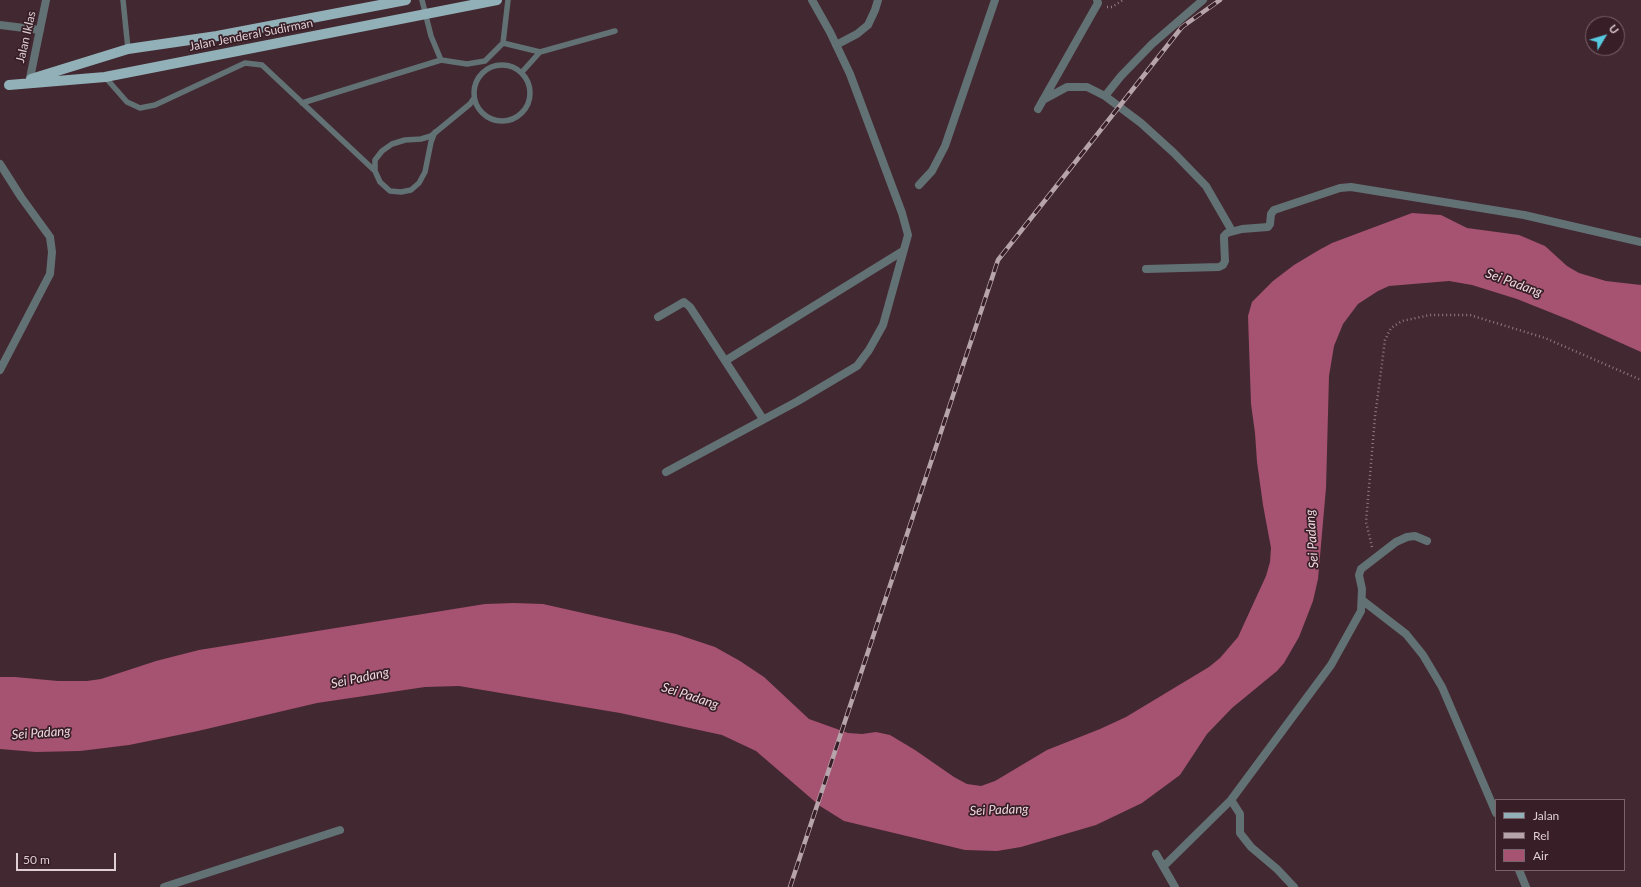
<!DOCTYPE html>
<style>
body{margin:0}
#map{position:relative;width:1641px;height:887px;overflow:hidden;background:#422831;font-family:Lato,sans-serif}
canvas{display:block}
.legend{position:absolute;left:1495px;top:799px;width:130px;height:72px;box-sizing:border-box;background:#371e27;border:1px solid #7a646c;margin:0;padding:5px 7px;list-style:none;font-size:12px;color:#dfced3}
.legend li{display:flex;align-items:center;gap:8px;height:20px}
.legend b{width:20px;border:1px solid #7a646c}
.north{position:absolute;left:1585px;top:16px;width:40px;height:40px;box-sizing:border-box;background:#371e27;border:1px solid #7a646c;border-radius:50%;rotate:52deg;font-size:11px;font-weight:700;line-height:16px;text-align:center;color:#dfced3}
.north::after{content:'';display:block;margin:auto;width:14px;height:18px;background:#56c9e0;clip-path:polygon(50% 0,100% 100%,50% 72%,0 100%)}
.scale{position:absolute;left:16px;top:853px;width:100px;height:18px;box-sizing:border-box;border:2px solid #dfced3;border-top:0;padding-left:5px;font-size:12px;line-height:14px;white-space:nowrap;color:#dfced3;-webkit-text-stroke:3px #371e27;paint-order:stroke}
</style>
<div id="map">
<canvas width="1641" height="887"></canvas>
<ul class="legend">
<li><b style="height:5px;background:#92b0b7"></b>Jalan</li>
<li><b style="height:5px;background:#b7a4aa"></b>Rel</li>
<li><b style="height:11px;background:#a65271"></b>Air</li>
</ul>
<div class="north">U</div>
<div class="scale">50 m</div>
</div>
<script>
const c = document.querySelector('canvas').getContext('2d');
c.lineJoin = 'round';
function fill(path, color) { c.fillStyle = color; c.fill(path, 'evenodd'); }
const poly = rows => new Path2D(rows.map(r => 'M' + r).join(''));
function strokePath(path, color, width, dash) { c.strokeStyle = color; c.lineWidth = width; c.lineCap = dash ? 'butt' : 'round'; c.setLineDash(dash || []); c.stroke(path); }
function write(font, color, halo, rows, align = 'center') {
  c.font = font + ' Lato,sans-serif'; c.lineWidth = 3.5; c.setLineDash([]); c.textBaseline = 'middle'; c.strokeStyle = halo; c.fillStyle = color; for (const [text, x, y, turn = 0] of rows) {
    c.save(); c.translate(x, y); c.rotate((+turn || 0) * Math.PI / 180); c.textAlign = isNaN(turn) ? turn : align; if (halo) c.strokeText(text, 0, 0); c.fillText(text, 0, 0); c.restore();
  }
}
fill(poly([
 [1412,213,1441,215,1467,228,1519,235,1545,246,1567,266,1579,273,1606,281,1641,285,1641,352,1572,321,1517,299,1472,285,1449,281,1389,286,1378,291,1358,304,1343,324,1334,346,1329,376,1326,488,1318,579,1313,601,1299,637,1284,663,1277,671,1232,708,1207,734,1180,775,1142,803,1096,825,1021,847,997,851,965,850,844,821,820,806,756,751,722,735,620,713,459,686,425,687,317,703,198,731,129,745,80,751,36,752,0,749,0,677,15,677,58,681,87,681,101,679,156,661,199,650,485,604,514,603,543,604,676,634,715,647,740,661,764,677,809,719,848,733,862,734,876,732,890,735,915,750,954,777,967,784,981,786,995,781,1047,750,1100,729,1126,717,1209,667,1220,658,1238,637,1266,576,1270,562,1271,548,1263,505,1257,462,1255,433,1251,404,1248,316,1252,302,1273,281,1294,265,1319,250,1332,243]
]), '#a65271');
strokePath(poly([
 [1107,7,1112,7,1123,0],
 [1372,547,1366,522,1375,417,1385,340,1391,328,1402,321,1430,315,1470,315,1545,338,1641,380]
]), '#8f7a81', 2.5, [1, 3]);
strokePath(poly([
 [123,0,128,49],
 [422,0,431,36,441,60,467,64,485,61,503,43,508,0],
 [503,43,540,52],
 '474 93a28 28 0 1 1 56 0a28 28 0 1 1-56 0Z',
 [522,72,540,52,615,31],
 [105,77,127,102,140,108,155,105,245,63,262,65,375,171],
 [302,103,441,60],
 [435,132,431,142,425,172,419,183,411,190,401,192,390,191,380,182,375,171,375,160,382,151,392,144,405,140,421,139,431,136,470,104,474,98]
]), '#627174', 5.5);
strokePath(poly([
 [0,25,40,30],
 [836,45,857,34,868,25,875,10,878,0],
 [29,83,46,0],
 [1105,96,1121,76,1152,44,1203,0],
 [1043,100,1067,87,1087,87,1105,96,1141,123,1174,153,1206,186,1232,231],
 [1038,109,1098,3,1097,0],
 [0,164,21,197,50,237,52,252,50,274,0,370],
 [919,185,932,171,945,146,995,0],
 [1146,269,1219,267,1223,265,1225,261,1224,239,1224,236,1227,233,1242,229,1268,227,1270,224,1271,214,1274,210,1340,188,1351,187,1524,215,1641,242],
 [658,317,684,302,690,307,763,419],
 [725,361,903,251],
 [666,472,798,401,857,366,869,350,883,325,908,235,902,213,850,74,830,32,812,0],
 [1362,600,1406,634,1423,655,1442,687,1496,813],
 [1231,800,1240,814,1240,833,1251,847,1277,869,1294,887],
 [1156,854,1175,887],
 [1164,866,1231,800,1331,665,1361,611,1362,589,1359,575,1361,569,1396,542,1407,537,1415,536,1427,541],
 [1519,870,1526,887],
 [164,887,340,830]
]), '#627174', 8);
strokePath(poly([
 [31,79,128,49,217,36,406,0],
 [9,85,105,77,497,0]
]), '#92b0b7', 10);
const rail = poly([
 [790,887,998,260,1182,27,1220,0]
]);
strokePath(rail, '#b7a4aa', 4.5);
strokePath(rail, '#371e27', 3, [9]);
write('12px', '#dfced3', '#371e27', [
 ["Jalan Jenderal Sudirman",251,35,-11],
 ["Jalan Iklas",26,37,-77]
]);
write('italic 13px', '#f0d8df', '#371e27', [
 ["Sei Padang",1514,283,20],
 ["Sei Padang",1312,539,-94],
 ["Sei Padang",360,678,-12],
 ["Sei Padang",690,696,18],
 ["Sei Padang",41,733,-4],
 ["Sei Padang",999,810,-2]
]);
</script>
